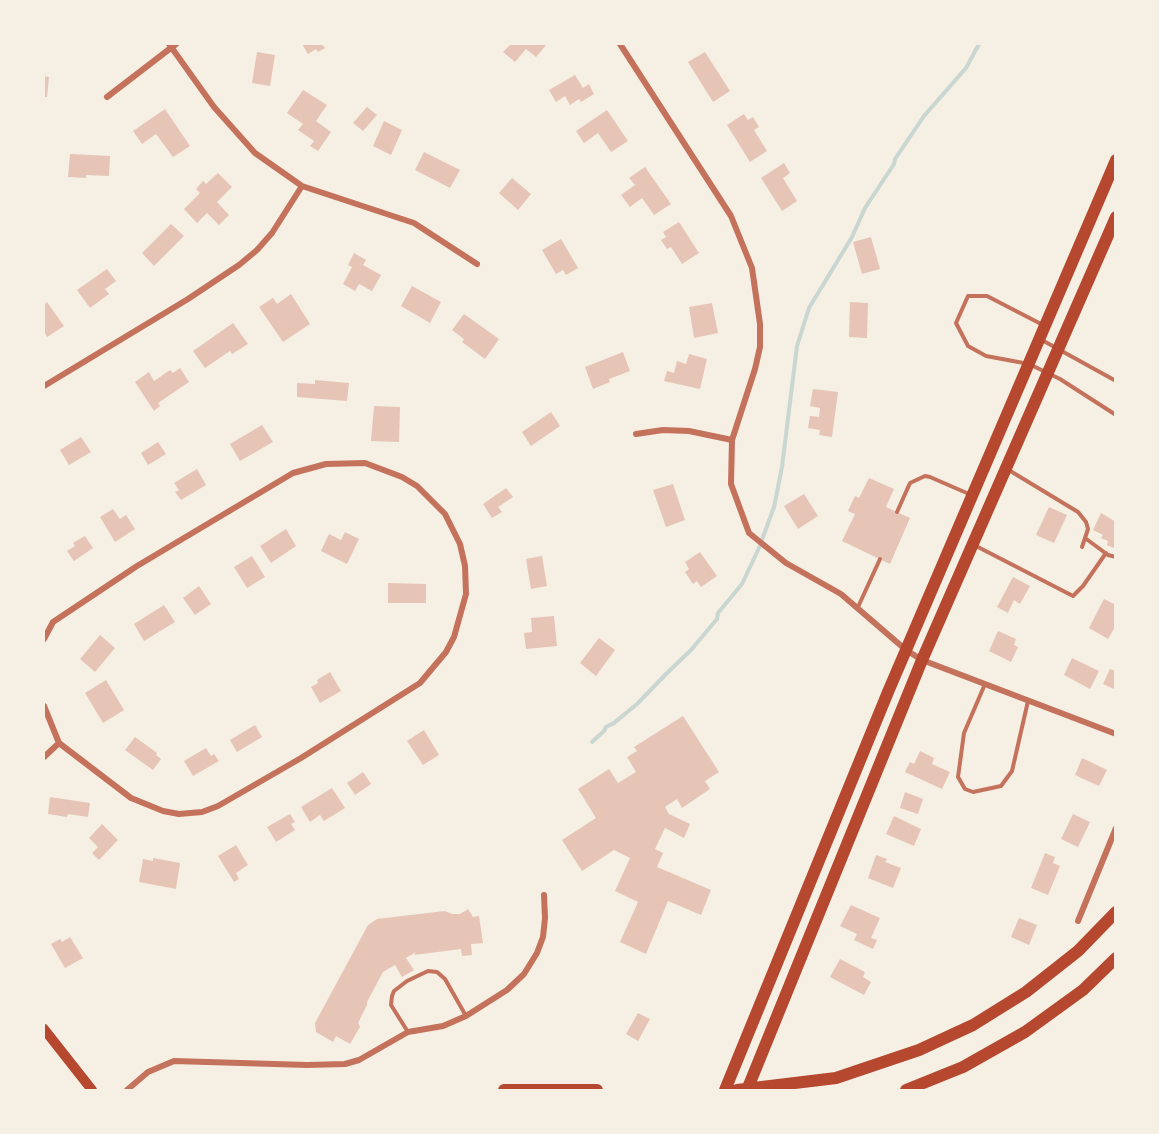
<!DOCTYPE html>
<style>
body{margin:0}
#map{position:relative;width:1159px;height:1134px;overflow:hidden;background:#f6efe4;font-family:Figtree,sans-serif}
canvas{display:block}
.frame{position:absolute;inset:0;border:45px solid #f6efe4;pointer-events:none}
</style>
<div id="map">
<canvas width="1159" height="1134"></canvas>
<div class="frame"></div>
</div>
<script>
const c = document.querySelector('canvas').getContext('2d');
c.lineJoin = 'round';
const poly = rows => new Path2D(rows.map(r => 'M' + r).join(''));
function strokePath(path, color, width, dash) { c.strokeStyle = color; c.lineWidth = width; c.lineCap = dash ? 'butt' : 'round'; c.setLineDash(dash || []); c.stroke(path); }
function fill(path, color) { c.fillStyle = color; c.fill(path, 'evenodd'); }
strokePath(poly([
 [592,742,604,731,606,727,614,723,637,704,666,674,691,650,717,619,718,613,742,584,759,548,774,507,782,467,797,346,809,308,852,237,865,208,894,164,895,159,924,116,966,68,979,44]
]), '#c9d6d2', 4);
fill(poly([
 [302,44,322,44,325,48,318,52,316,49,308,54],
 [511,44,547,44,536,57,526,49,515,62,503,52],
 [257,52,275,55,270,86,252,83],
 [705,52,730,91,713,102,688,62],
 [575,75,583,88,589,84,594,94,581,102,579,99,570,105,565,96,556,102,549,90],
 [44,76,49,77,47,97,44,97],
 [303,90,327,105,316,121,331,132,318,151,310,146,314,141,298,130,303,124,287,113],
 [367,107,377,115,363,131,353,123],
 [165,109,190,146,173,157,156,134,142,144,133,131],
 [607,110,628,141,611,152,598,133,584,143,576,131],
 [744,114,748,120,753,117,759,127,754,130,767,151,750,162,727,125],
 [384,121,402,130,391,155,373,146],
 [424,152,460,170,450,188,415,170],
 [70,154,110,156,109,176,86,175,86,178,68,177],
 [784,163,790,173,783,178,797,201,782,211,761,178],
 [645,167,671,204,654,215,642,198,630,207,621,195,635,185,629,178],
 [218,173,232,187,217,202,229,215,219,225,207,213,197,223,184,209,200,193,196,189,203,181,206,184],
 [512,178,531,194,518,210,499,193],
 [679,222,699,253,682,264,671,247,667,249,661,240,666,237,663,232],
 [171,224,184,236,154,266,142,253],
 [871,237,880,269,862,274,853,242],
 [561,239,578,268,566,275,563,270,556,274,542,250],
 [354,253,366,260,363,265,381,275,372,291,359,284,355,291,343,284,352,267,348,265],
 [107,269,116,281,105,289,109,294,90,308,77,290],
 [412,286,441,302,430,323,401,306],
 [291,294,310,324,283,342,259,307,273,298,277,304],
 [47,302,64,326,47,337,44,331,44,305],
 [850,302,868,303,867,338,849,337],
 [712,303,718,333,694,338,689,307],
 [464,314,499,339,485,359,462,342,464,339,452,330],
 [233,323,248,344,232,354,230,351,205,368,193,351],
 [623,352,630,371,609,379,610,382,593,389,585,367],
 [689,354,707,359,700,389,664,381,667,371,674,373,677,361,686,364],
 [180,368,189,382,158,403,160,406,154,411,135,382,149,372,154,381,170,370,173,373],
 [315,380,349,383,347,401,297,397,297,383,315,384],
 [813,389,838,392,832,437,819,435,820,430,808,428,810,416,819,417,820,408,810,406],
 [374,406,400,407,399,442,371,441],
 [551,412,560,426,531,446,522,432],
 [262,425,273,442,240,461,230,444],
 [81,437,91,452,69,465,60,450],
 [158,442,166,454,148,465,141,453],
 [197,469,206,485,181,500,175,492,179,490,174,483],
 [869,478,894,489,886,507,910,518,890,564,842,541,855,514,848,511,855,496,859,498],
 [673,484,685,520,666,527,653,490],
 [506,488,513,497,498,507,502,512,492,518,483,504],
 [804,494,818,516,798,529,784,506],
 [1049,507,1067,515,1054,543,1036,535],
 [113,509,120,519,126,515,135,529,115,542,100,517],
 [1101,513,1116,522,1116,549,1107,545,1108,541,1101,538,1103,535,1093,530],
 [286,529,296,546,271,563,260,546],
 [345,532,359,539,347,564,321,551,329,534,341,540],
 [85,536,93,548,74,561,67,551,75,546,73,543],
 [700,552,717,576,701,587,697,581,693,584,685,572,689,569,685,562],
 [252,556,265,577,247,588,234,567],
 [542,556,547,586,531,589,526,559],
 [1013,577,1030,586,1020,604,1014,600,1008,613,997,607],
 [388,583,426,584,426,603,388,603],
 [199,586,211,604,195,615,183,598],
 [1104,599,1116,605,1116,625,1108,639,1089,628],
 [164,605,175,622,144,641,134,624],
 [554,616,557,646,526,649,524,633,532,632,531,618],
 [998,631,1016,639,1014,645,1018,647,1011,662,989,651],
 [100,635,115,648,95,672,80,659],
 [599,638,615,650,596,676,580,663],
 [1072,658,1099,671,1090,689,1064,675],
 [1110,669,1116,671,1116,690,1103,684],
 [330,672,341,691,320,703,311,687,318,683,317,680],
 [106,680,124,710,103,723,85,693],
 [683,716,719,772,705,781,710,789,682,808,677,799,665,807,669,814,690,824,684,838,665,828,655,849,663,853,657,867,711,890,701,915,668,901,646,954,620,942,638,902,615,891,630,858,614,850,582,871,562,840,596,818,578,789,609,769,618,783,636,772,627,757,637,751,634,747],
 [255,725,262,737,237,752,230,740],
 [424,730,439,755,423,765,407,741],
 [135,737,157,753,156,755,161,759,153,770,125,750],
 [206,748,211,756,214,754,219,761,193,776,184,761],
 [920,751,934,758,932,764,950,772,942,789,905,772,910,762,914,764],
 [1082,758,1107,770,1099,786,1075,775],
 [363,772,371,784,355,795,347,783],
 [332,788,345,808,324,821,320,815,310,822,301,807],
 [905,792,923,799,918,814,900,808],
 [50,797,90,803,88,817,68,814,67,817,48,814],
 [290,814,295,822,291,824,295,830,276,842,267,827],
 [1073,814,1090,822,1078,847,1061,839],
 [894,816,921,829,914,846,886,834],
 [102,824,118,840,99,860,92,853,98,847,89,838],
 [236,845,248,865,236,873,239,879,234,882,218,856],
 [1045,853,1055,857,1053,863,1060,866,1048,895,1031,888],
 [876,855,887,859,885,862,901,868,893,888,868,878],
 [153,858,180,863,176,889,139,882,143,859,153,861],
 [851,905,880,918,871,938,877,940,873,949,854,940,857,934,840,926],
 [468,909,473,917,479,916,483,943,471,944,472,955,462,956,461,949,414,955,416,952,406,958,414,970,402,977,395,965,383,972,367,1002,367,1005,358,1023,360,1027,350,1044,336,1036,333,1042,316,1032,315,1023,368,925,377,919,445,911,452,914,460,914],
 [1019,918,1037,925,1029,945,1011,937],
 [70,937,83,958,65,968,51,944,60,939,62,942],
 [840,959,865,972,863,977,871,982,864,995,830,977],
 [638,1013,650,1019,638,1041,626,1034]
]), '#e6c5b7');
strokePath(poly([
 [1043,325,987,296,968,296,956,323,968,346,986,356,1029,364,1060,379,1116,415],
 [1040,339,1116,381],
 [1007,469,1078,512,1086,522,1088,529,1082,547],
 [897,512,910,483,925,476,930,477,969,494],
 [1085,538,1108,555,1116,557],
 [976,546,1073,596,1083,586,1106,553],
 [858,607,880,559],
 [985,684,964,733,958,777,965,789,973,792,1001,786,1012,771,1028,701],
 [408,1032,391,1005,392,996,394,991,407,981,428,971,437,972,445,979,466,1016]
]), '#c5725c', 4);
strokePath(poly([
 [169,44,214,107,255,153,302,186,414,223,477,264],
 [620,44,731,216,752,268,760,324,760,347,755,369,732,440,731,484,749,533,786,563,841,594,906,650,922,660,1116,734],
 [107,97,176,44],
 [44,386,188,299,239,265,257,250,272,233,302,186],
 [636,434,663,430,689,431,732,440],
 [44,639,53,622,137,566,293,473,326,464,365,463,402,477,417,486,445,514,460,544,465,566,466,594,454,637,446,652,420,683,301,758,218,806,202,812,179,814,163,811,131,798,59,743,44,706],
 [44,757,59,743],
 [1078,921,1116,828],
 [127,1090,148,1072,174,1061,307,1065,345,1064,359,1060,408,1032,443,1026,466,1016,507,990,524,974,537,953,543,937,545,918,544,895]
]), '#c5725c', 6);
strokePath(poly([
 [44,1029,92,1090]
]), '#b5482f', 10);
strokePath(poly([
 [504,1090,597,1090],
 [725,1090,888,692,1116,160],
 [737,1090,836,1078,919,1050,973,1025,1026,992,1078,951,1116,912],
 [747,1090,922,660,1116,217],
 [906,1090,963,1067,1025,1032,1083,990,1116,958]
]), '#b5482f', 12);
</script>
